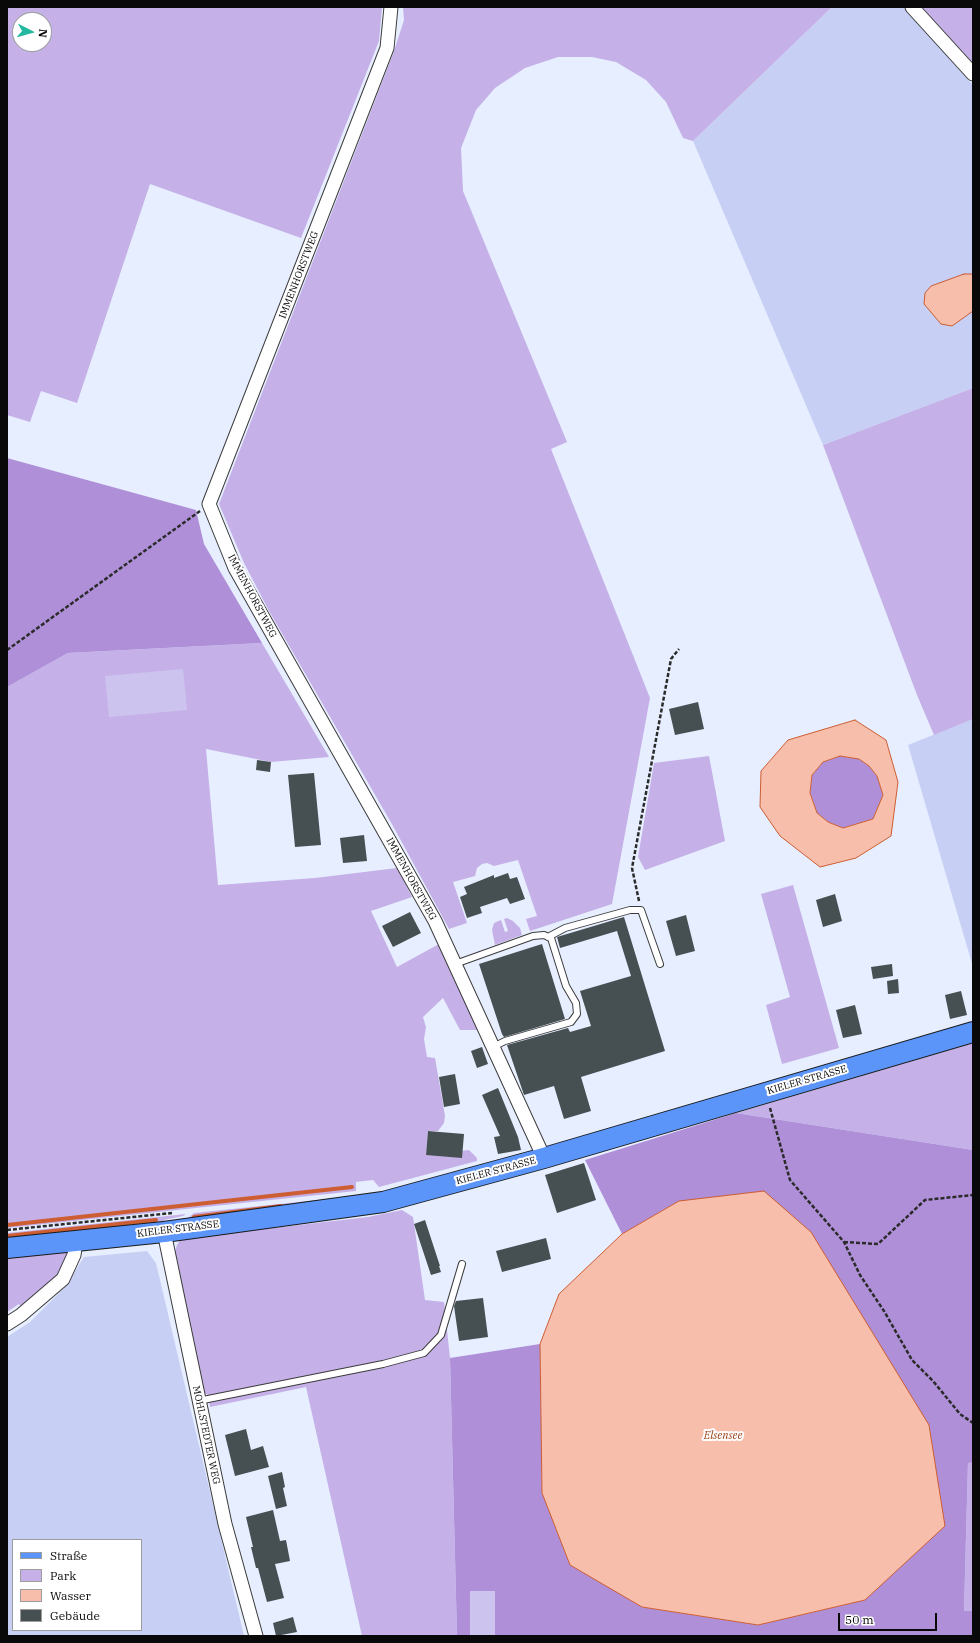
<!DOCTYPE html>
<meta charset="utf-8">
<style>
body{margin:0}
#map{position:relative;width:980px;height:1643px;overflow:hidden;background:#e6eeff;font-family:"IBM Plex Serif",serif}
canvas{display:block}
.frame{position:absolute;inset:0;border:8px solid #090909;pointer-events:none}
.legend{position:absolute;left:12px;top:1539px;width:130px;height:92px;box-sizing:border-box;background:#fff;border:1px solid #9d9d9d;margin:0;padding:5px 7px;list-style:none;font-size:12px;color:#090909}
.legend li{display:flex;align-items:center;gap:8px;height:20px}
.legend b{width:20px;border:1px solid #9d9d9d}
.north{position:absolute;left:12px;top:12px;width:40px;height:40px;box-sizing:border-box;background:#fff;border:1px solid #9d9d9d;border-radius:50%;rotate:96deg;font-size:11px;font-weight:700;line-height:16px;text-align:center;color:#090909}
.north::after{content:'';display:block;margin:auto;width:14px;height:18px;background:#23b89f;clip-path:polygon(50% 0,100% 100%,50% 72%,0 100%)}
.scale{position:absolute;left:838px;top:1613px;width:99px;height:18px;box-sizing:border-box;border:2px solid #090909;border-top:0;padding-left:5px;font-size:12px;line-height:14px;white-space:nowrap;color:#090909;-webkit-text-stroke:3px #fff;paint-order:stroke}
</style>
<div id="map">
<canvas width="980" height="1643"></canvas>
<div class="frame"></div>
<ul class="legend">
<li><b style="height:5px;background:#5b95f9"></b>Straße</li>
<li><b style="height:11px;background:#c5b1e8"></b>Park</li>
<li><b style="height:11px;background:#f6beab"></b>Wasser</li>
<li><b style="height:11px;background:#464f52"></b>Gebäude</li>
</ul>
<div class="north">N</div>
<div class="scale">50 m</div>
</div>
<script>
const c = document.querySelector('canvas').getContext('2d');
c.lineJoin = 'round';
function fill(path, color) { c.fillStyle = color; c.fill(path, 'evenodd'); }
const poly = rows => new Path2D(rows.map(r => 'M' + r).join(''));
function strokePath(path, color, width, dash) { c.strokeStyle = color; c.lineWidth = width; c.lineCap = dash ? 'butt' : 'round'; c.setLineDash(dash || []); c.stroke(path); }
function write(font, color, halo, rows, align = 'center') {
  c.font = font + ' "IBM Plex Serif",serif'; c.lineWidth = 4; c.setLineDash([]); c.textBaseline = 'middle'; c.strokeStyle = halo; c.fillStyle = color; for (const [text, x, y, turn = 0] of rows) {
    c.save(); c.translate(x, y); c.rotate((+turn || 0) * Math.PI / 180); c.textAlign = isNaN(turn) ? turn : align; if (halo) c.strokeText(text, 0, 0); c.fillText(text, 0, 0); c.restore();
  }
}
fill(poly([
 [832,7,904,7,973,85,973,388,823,445,693,141],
 [973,719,973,967,908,745],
 [147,1251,156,1263,244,1636,7,1636,7,1337,30,1322,64,1288,84,1257],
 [13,1540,141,1540,141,1630,13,1630]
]), '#c7d0f4');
fill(poly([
 [7,7,382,7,379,41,301,238,150,184,77,403,41,391,30,422,7,415],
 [20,20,44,20,44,44,20,44],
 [403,7,832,7,693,141,683,138,666,102,646,80,616,62,592,57,558,57,525,68,495,88,476,110,461,148,463,191,567,442,551,449,650,698,612,904,530,931,526,919,537,916,518,860,494,866,487,863,482,864,477,868,475,876,453,882,467,923,449,929,393,826,269,611,244,563,219,504,393,54,404,20],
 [922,7,973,7,973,64],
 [973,388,973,719,934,735,917,695,823,445],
 [262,643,329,757,271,762,206,749,218,885,315,878,397,868,412,897,371,911,397,967,439,944,478,1030,460,1030,443,998,423,1017,426,1027,424,1039,427,1057,435,1058,445,1116,444,1123,438,1131,428,1131,426,1155,469,1150,477,1158,477,1161,379,1187,373,1180,356,1182,356,1191,7,1228,7,687,68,653],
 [709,756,725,841,645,870,638,857,654,763],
 [793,885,839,1048,782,1064,766,1005,790,997,761,894],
 [507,918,513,921,520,928,522,935,495,945,492,930,494,923,501,920,505,932,508,931,504,919],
 [973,1043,973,1150,736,1113],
 [374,1194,174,1221,188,1218,194,1213],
 [402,1210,413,1217,425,1300,444,1302,450,1358,457,1636,362,1636,306,1387,210,1407,208,1395,202,1392,173,1257,177,1245,180,1240,186,1238,368,1217],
 [186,1214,183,1216,164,1220,163,1223,7,1240,7,1233],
 [66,1250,69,1253,58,1276,22,1309,19,1304,7,1312,7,1257],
 [968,1462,973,1462,973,1611,964,1611]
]), '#c5b1e8');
fill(poly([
 [7,458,196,510,204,544,262,643,68,653,7,687],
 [840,756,859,759,869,766,877,776,883,795,873,819,843,828,828,822,817,813,810,793,812,775,823,762],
 [736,1113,973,1150,973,1462,968,1463,964,1611,973,1611,973,1636,495,1636,495,1591,470,1591,470,1636,457,1636,450,1358,540,1344,542,1493,642,1607,758,1625,865,1600,679,1201,622,1234,585,1160]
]), '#af90d8');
fill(poly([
 [183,669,187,710,109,717,105,676],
 [470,1591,495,1591,495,1636,470,1636]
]), '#cdc3ef');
const water = poly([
 [964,274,973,274,973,311,952,326,941,324,924,304,925,293,931,286,964,274],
 [855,720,886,740,898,782,891,836,856,858,820,867,780,836,760,807,761,771,788,740,855,720],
 [840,756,859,759,869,766,877,776,883,795,873,819,843,828,828,822,817,813,810,793,812,775,823,762,840,756],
 [764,1191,811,1232,929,1425,945,1526,865,1600,758,1625,642,1607,570,1565,542,1493,540,1344,559,1294,622,1234,679,1201,764,1191]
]);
fill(water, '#f6beab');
strokePath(water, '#cd5d32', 1);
strokePath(poly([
 [194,1217,281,1206],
 [7,1225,352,1187],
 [7,1236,156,1220]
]), '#cd5d32', 4);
fill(poly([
 [698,702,704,729,675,735,669,709],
 [257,760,271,762,270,772,256,770],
 [314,773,321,845,295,847,288,775],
 [364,835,367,861,343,863,340,838],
 [508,873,510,879,517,877,525,899,510,904,507,898,480,907,482,913,467,918,460,897,467,894,464,887,494,875,494,878],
 [835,894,842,921,823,927,816,900],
 [410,912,421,933,393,947,382,926],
 [686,915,695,951,676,956,666,921],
 [624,917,665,1051,581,1077,591,1111,564,1119,554,1086,524,1095,507,1045,568,1028,570,1032,591,1026,580,991,631,976,617,931,560,948,557,937],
 [542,944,565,1019,504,1037,502,1034,479,964],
 [892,964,893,976,873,979,871,967],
 [898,979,899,993,888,994,887,981],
 [961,991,967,1015,950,1019,945,995],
 [855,1005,862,1034,843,1038,836,1010],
 [482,1047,488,1064,477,1068,471,1051],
 [455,1074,460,1104,444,1107,439,1077],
 [498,1088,518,1137,521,1150,498,1154,494,1137,500,1136,482,1095],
 [428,1131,464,1134,462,1158,426,1155],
 [584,1163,596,1200,557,1213,545,1175],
 [425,1220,440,1266,439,1266,441,1272,431,1275,414,1224],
 [546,1238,551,1259,502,1272,496,1251],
 [483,1298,488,1337,459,1341,454,1306,456,1301],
 [246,1429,251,1450,263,1446,269,1467,235,1476,225,1435],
 [282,1472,285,1487,283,1488,287,1506,276,1509,268,1476],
 [273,1510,280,1541,286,1540,290,1561,275,1564,284,1598,267,1602,258,1568,256,1568,251,1547,253,1547,246,1517],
 [293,1617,297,1632,276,1636,273,1623]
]), '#464f52');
const lane = poly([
 [548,937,565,928,630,910,641,910,660,964],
 [455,964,533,936,544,935,551,938,566,986,576,1003,577,1014,571,1022,505,1041,493,1047],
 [198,1401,383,1364,424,1353,441,1335,462,1264]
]);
const street = poly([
 [391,7,387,48,209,504,235,568,435,921,544,1158],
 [912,7,973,74],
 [164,1232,225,1524,256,1636],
 [7,1324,21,1315,63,1279,74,1255,76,1241]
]);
const primary = poly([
 [7,1248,164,1232,383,1202,544,1158,973,1032]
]);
strokePath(lane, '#3c3c3c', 8);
strokePath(street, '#3c3c3c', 15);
strokePath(primary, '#1a1a1a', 22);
strokePath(poly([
 [7,650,200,511],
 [639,901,632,868,671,659,679,649],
 [770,1108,790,1180,844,1242,860,1275,884,1311,912,1360,933,1381,960,1414,973,1423],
 [7,1230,172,1213],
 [844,1242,878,1244,925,1200,973,1195]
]), '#2b2b2b', 2.5, [4, 2]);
strokePath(lane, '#fff', 6);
strokePath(street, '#fff', 13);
strokePath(primary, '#5b95f9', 20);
write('10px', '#090909', '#fff', [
 ["IMMENHORSTWEG",299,275,-69],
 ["IMMENHORSTWEG",252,596,62],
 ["IMMENHORSTWEG",411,879,61],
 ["KIELER STRASSE",807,1080,-16],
 ["KIELER STRASSE",496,1171,-15],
 ["KIELER STRASSE",178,1229,-7],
 ["MOHLSTEDTER WEG",206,1435,78]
]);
write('italic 11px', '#993e14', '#fff', [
 ["Elsensee",723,1436]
]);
</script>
